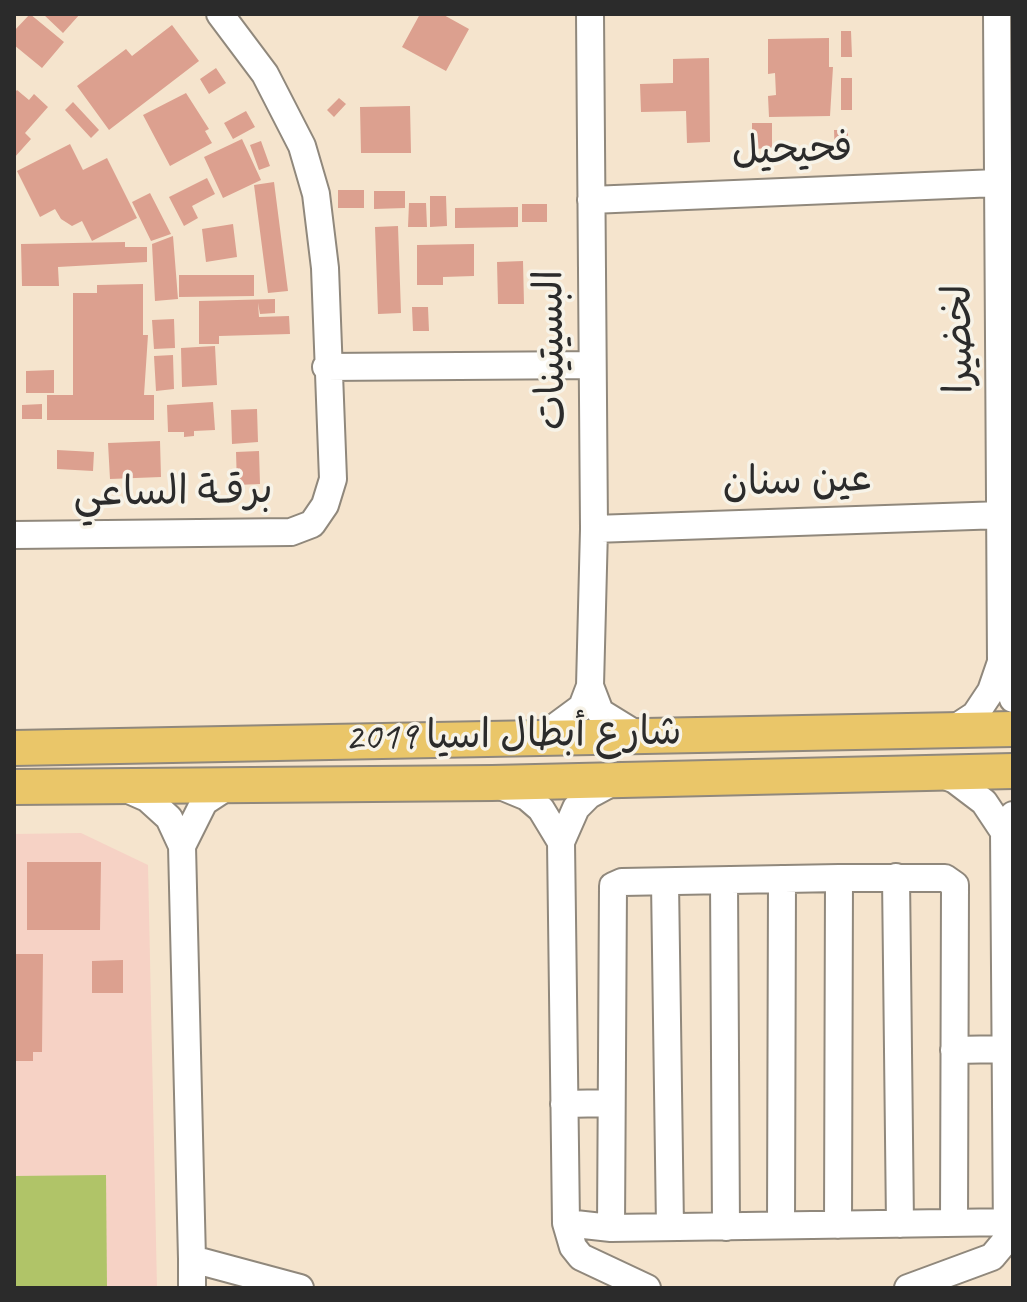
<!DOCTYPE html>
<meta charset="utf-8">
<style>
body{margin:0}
#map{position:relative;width:1027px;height:1302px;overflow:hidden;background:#f5e4cd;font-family:Caveat,sans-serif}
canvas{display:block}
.frame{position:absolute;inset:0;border:16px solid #2b2b2b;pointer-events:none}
</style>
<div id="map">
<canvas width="1027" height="1302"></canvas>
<div class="frame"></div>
</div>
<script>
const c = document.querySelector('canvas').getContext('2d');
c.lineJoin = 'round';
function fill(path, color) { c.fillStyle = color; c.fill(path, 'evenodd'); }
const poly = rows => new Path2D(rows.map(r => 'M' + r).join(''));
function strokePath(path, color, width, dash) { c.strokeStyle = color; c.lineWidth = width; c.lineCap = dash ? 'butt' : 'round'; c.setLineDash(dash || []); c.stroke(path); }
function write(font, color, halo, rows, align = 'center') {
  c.font = font + ' Caveat,"Playpen Sans Arabic",sans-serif'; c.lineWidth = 7; c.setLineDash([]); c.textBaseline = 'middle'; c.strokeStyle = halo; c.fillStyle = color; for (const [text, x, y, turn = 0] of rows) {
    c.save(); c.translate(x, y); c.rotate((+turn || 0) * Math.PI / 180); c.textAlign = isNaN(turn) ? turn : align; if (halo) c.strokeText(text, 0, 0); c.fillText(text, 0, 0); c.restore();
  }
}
fill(poly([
 [81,833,148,865,157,1288,14,1288,14,834]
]), '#f6d2c5');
fill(poly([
 [106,1175,107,1288,14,1288,14,1176]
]), '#b0c468');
fill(poly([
 [30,14,64,42,42,68,14,45,14,31],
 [43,14,80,14,63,33],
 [420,14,442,14,469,29,446,71,402,47],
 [172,25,199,61,109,130,77,86,126,49,132,56],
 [841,31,851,31,852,57,841,57],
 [829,38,829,67,833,67,830,116,769,117,768,96,776,95,775,73,768,74,768,39],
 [709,58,710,142,687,143,686,111,641,112,640,84,673,83,673,59],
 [216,68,226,83,209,94,200,79],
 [841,78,852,78,852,110,841,110],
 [17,90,29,100,34,94,48,107,25,133,31,139,14,158,14,93],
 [186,93,209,129,205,131,212,143,170,166,143,115],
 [339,98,346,104,334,117,327,110],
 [73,102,99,130,91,138,65,110],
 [410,106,411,153,361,153,360,107],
 [246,111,255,127,233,139,224,123],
 [752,123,772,123,772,148,752,149],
 [834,130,848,130,848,154,835,155],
 [242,139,261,180,223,198,204,157],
 [261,141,270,166,259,170,250,145],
 [70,144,83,170,107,158,137,218,92,241,82,221,72,226,61,219,55,209,40,217,17,171],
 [207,178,215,194,192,206,198,218,184,226,169,197],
 [274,182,288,291,268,293,254,185],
 [338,190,364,190,364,208,338,208],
 [374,191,405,191,405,208,374,209],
 [150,193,171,234,151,241,132,202],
 [430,196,446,196,447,226,430,227],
 [409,203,426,203,427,227,408,227],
 [522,204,547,204,547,222,522,222],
 [518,207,518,227,455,228,455,208],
 [233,224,237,257,206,262,202,229],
 [398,226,401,313,378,314,375,227],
 [173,236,178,299,155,301,152,244],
 [125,242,125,247,147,247,147,262,58,267,59,286,22,286,21,244],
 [474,244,474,276,443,277,443,285,417,285,417,245],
 [523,261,524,304,498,304,497,262],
 [179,275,254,275,254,296,179,297],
 [143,284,143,335,148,335,144,395,154,395,154,420,47,420,47,395,73,395,73,293,97,293,97,285],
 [275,299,275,313,260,314,258,303,259,317,289,316,290,334,219,336,219,344,199,344,199,301],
 [412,307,428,307,429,331,413,331],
 [174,319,175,348,154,349,152,320],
 [215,346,217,385,182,387,181,348],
 [173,355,174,389,156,391,154,356],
 [54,370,54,393,26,393,26,371],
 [213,402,215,430,194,431,194,436,184,437,184,432,168,432,167,405],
 [42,404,42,419,22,419,22,405],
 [257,409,258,442,232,444,231,410],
 [160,441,161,477,110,479,108,443],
 [57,450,94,452,93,471,57,469],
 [259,451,260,484,237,485,236,452],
 [27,862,101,862,100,930,27,930],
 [14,954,43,954,42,1052,33,1052,33,1061,14,1061],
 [123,960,123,993,92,993,92,961]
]), '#dca08f');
const minor = poly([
 [997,14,1001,662,1013,699],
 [591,200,997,183],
 [326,367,592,365],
 [594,529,1002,515],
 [14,535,291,532,312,524,325,505,333,479,325,268,316,194,302,146,265,74,220,14],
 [590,686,600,712,639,736],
 [952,730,975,715,991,691,1001,662],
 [540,738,582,707,590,686,594,529,590,14],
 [938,773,955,780,984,802,1004,832],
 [615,781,589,795,576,808,561,842,566,1223,573,1247,581,1257,647,1288],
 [233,783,204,802,182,846,192,1259,300,1288],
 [498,785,527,797,541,809,561,842],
 [122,787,147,798,169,818,182,846],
 [896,877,900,1224],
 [724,881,726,1227],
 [665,882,670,1227],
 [954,1050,1006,1049],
 [564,1104,611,1103],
 [566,1223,611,1228,1013,1222],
 [781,1225,782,879],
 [838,1225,839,878],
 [611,1228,613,886,622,882,839,878,945,878,955,885,954,1223],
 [192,1259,192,1288],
 [908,1288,992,1257,1007,1239,1004,832,1013,815]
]);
const major = poly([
 [14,748,1013,729],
 [14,787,492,783,1013,771]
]);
strokePath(minor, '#90887c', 30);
strokePath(major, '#90887c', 38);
strokePath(minor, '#fff', 26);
strokePath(major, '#eac669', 34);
write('40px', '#2b2b2b', '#f7f3e8', [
 ["فحيحيل",792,151,-2],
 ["لخضيرا",960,339,-91],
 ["البسيتينات",552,350,-91],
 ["عين سنان",797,482,-2],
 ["برقـة الساعي",173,493,-1],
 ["شارع أبطال اسيا 2019",513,736,-1]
]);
</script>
